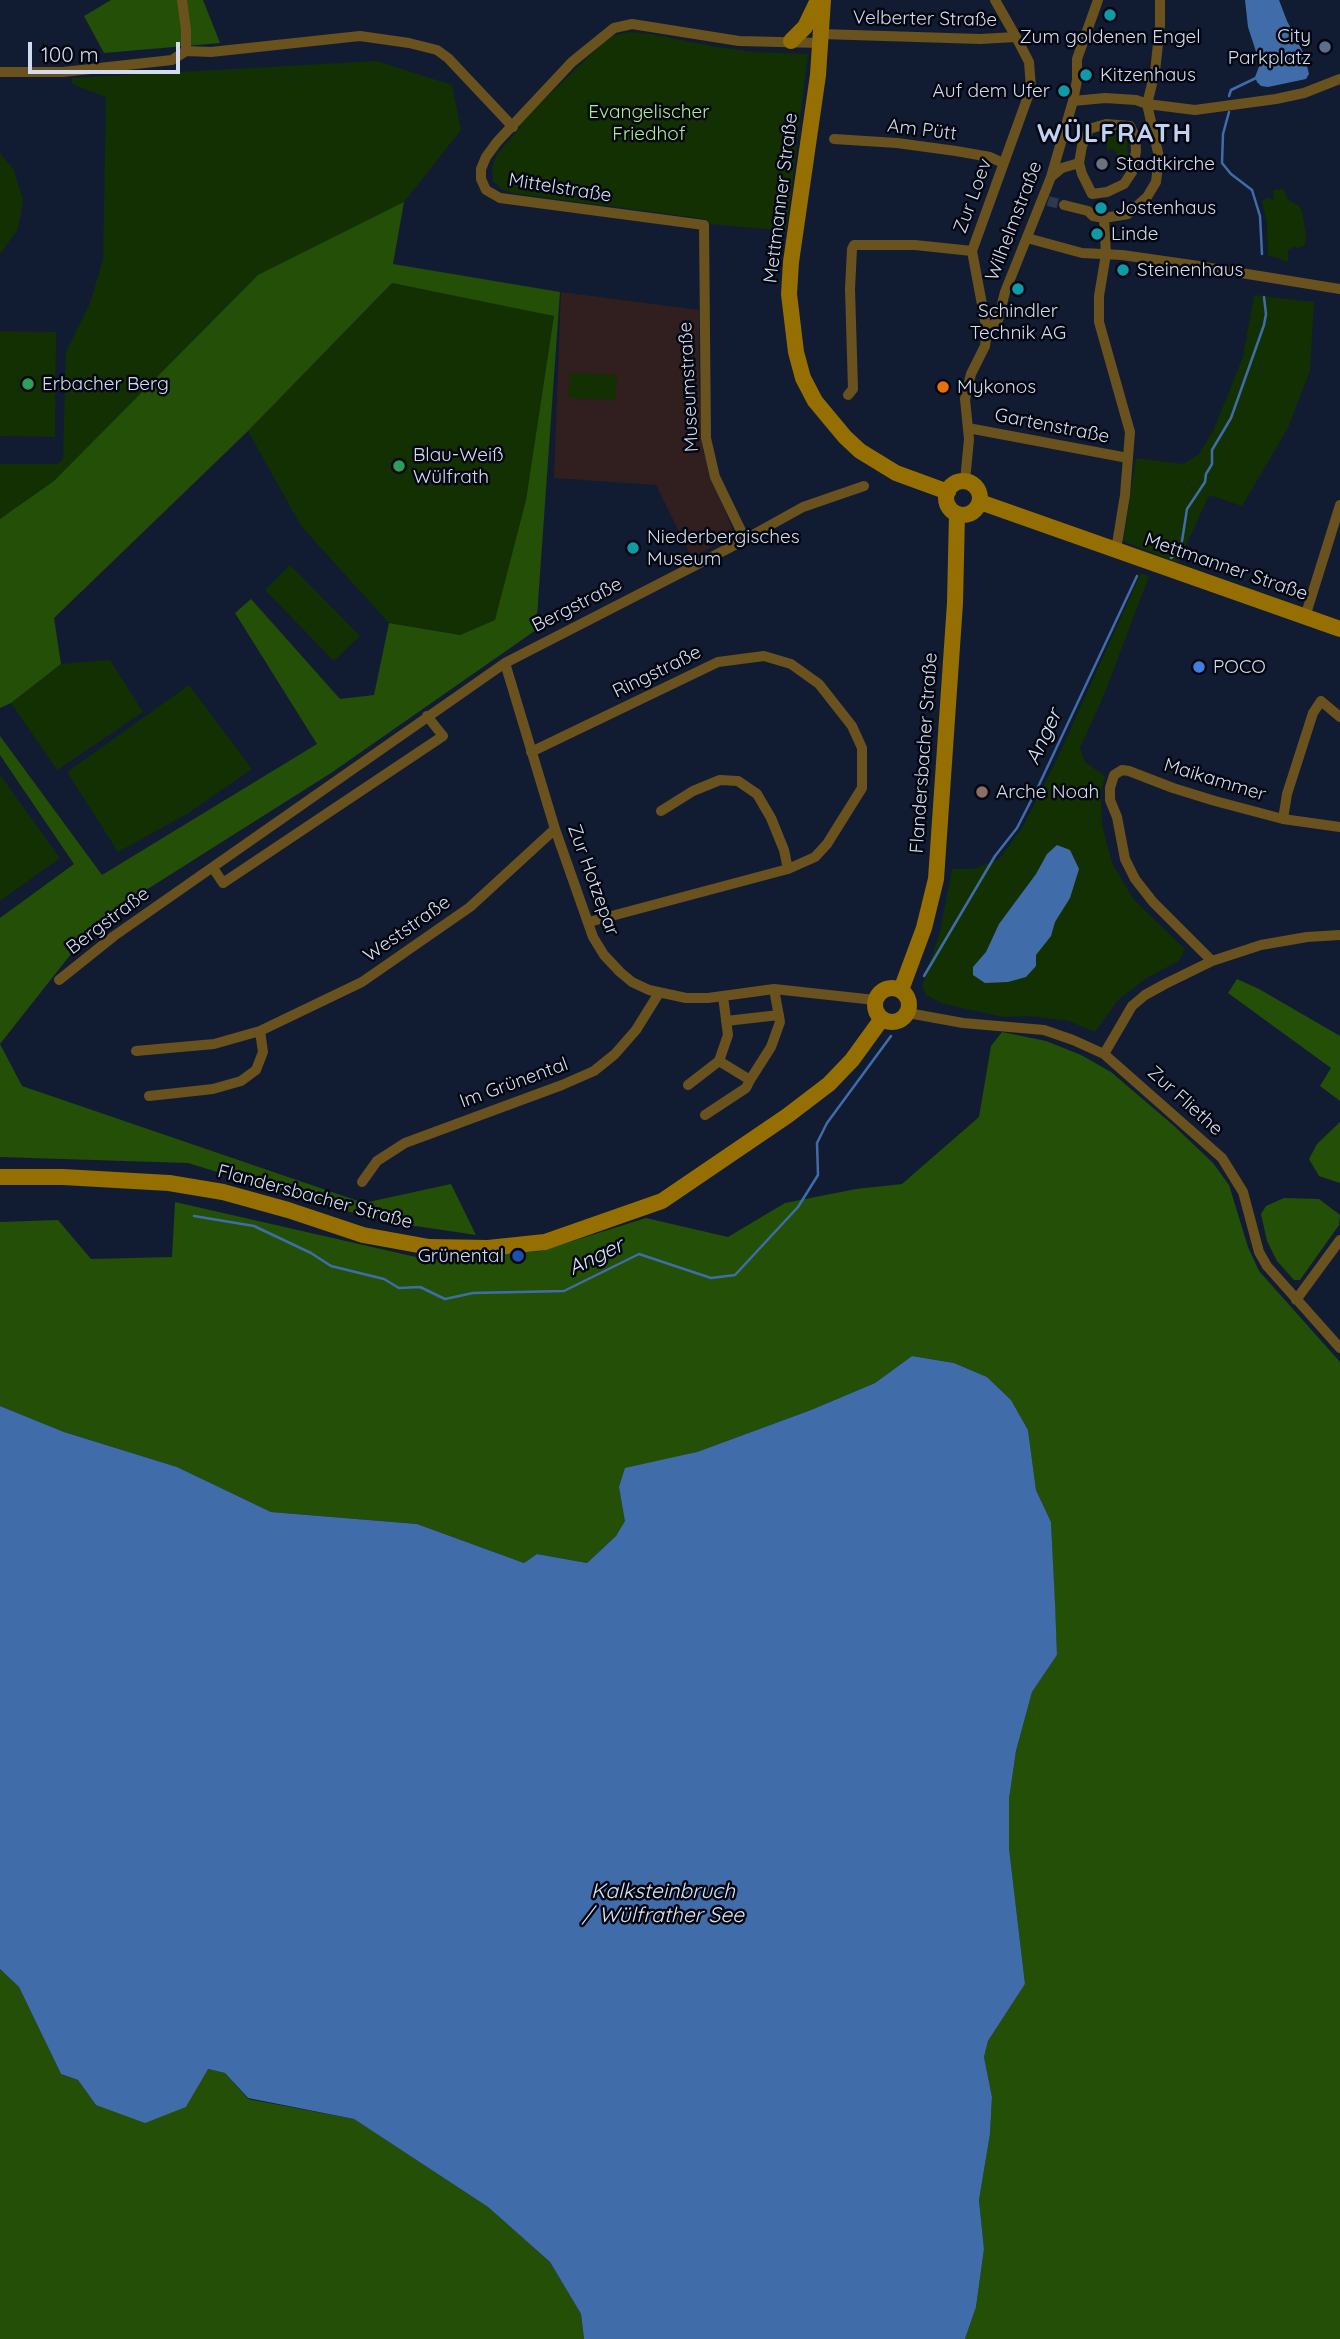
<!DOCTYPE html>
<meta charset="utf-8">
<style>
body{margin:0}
#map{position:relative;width:1340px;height:2339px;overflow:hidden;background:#111c33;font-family:Quicksand,sans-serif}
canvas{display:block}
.scale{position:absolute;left:28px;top:42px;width:152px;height:32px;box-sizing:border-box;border:4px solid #d3dcec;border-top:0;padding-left:9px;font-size:21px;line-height:24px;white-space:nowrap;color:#d3dcec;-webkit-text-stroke:5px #040711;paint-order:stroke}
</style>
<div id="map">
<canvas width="1340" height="2339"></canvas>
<div class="scale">100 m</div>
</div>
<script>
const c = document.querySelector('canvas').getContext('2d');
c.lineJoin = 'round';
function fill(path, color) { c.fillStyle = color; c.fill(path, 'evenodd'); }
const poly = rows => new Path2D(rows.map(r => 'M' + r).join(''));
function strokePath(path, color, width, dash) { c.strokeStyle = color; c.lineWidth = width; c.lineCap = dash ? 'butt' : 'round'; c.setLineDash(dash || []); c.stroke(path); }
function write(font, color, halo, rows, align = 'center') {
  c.font = font + ' Quicksand,sans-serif'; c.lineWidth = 5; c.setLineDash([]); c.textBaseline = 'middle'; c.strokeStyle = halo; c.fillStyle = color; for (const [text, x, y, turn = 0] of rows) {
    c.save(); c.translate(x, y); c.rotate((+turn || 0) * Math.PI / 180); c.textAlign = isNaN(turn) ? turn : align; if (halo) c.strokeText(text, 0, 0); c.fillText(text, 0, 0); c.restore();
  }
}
fill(poly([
 [561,292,699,310,699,380,703,450,734,534,692,558,656,485,554,478]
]), '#311e1e');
fill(poly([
 [629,32,651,34,711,46,755,52,808,54,786,231,711,224,706,219,518,194,503,190,493,181,492,167,497,154,519,129,520,123,609,37],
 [377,61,452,85,461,130,404,202,258,275,54,482,0,519,0,464,57,464,63,459,66,352,90,303,103,260,106,97,72,84,72,78],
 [1111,132,1127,132,1128,170,1116,170,1117,153,1112,149,1107,151,1107,142,1102,138],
 [0,153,14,170,23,201,18,229,0,254],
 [1284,189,1287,199,1298,205,1302,211,1306,234,1305,245,1299,248,1294,247,1288,250,1288,262,1268,255,1267,224,1262,201,1267,198,1274,199,1273,190],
 [392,283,555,315,526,500,496,620,460,635,389,623,301,526,248,431],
 [1254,295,1314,302,1310,370,1288,428,1242,506,1209,495,1178,563,1123,541,1136,458,1183,464,1199,454,1213,431,1243,357],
 [0,331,56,332,55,437,0,436],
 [570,373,617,375,615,400,568,398],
 [290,565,360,636,334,661,265,590],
 [1141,573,1149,576,1104,695,1080,748,1085,762,1105,776,1101,790,1102,825,1112,863,1134,900,1185,949,1179,961,1148,977,1119,999,1095,1032,1069,1021,1031,1016,1004,1017,944,1004,926,995,922,987,940,932,952,869,974,869,999,859,1022,828,1056,761],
 [110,660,143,712,57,770,11,703,61,664],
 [189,685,252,769,187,814,118,852,67,772],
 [0,775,60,858,0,901]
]), '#133002');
fill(poly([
 [111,0,203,0,220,43,104,53,84,16],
 [404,202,393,264,560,292,536,630,331,773,97,921,0,1044,22,1086,364,1203,451,1184,476,1235,402,1224,338,1209,188,1163,0,1157,0,918,74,864,0,755,0,736,102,875,317,744,235,613,251,599,340,699,374,695,389,623,460,635,495,620,526,500,554,316,392,283,248,431,54,618,61,664,11,703,0,708,0,519,54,481,258,275],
 [1237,979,1259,989,1340,1036,1340,1101,1320,1086,1331,1068,1228,993],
 [1002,1032,1046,1041,1081,1055,1111,1072,1173,1125,1213,1163,1229,1185,1248,1247,1259,1271,1340,1362,1340,2339,965,2339,976,2307,984,2249,979,2200,990,2134,992,2097,984,2057,988,2041,1025,1984,1009,1848,1009,1799,1016,1751,1032,1692,1057,1655,1051,1522,1036,1490,1028,1430,1011,1400,987,1377,954,1363,912,1356,875,1383,811,1410,697,1452,663,1461,619,1487,626,1521,616,1536,587,1563,537,1554,524,1563,417,1524,271,1512,177,1467,64,1432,0,1406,0,1222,58,1220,91,1259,172,1257,175,1202,429,1260,541,1251,646,1218,728,1237,785,1203,856,1189,902,1184,979,1117,991,1046],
 [1340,1122,1340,1183,1319,1176,1309,1159,1317,1144],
 [1284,1198,1319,1199,1340,1215,1339,1225,1300,1280,1294,1280,1277,1261,1267,1241,1261,1214,1266,1206],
 [0,1969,19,1987,61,2074,78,2080,96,2105,186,2107,207,2069,225,2073,248,2099,354,2119,488,2207,550,2262,581,2314,584,2339,0,2339]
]), '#244f06');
fill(poly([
 [1245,0,1279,0,1287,21,1304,54,1309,74,1306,79,1268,87,1261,86,1257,82,1255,77,1260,64,1248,27],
 [1057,845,1070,850,1079,869,1070,898,1055,922,1051,936,1036,955,1036,966,1026,977,1008,982,985,983,973,975,973,967,986,952,999,924,1036,874,1047,854],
 [912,1356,954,1363,987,1377,1011,1400,1028,1430,1036,1490,1051,1522,1055,1603,1057,1655,1032,1692,1016,1751,1009,1799,1009,1848,1025,1984,988,2041,984,2057,992,2097,990,2134,979,2200,984,2249,976,2307,965,2339,584,2339,581,2314,550,2262,488,2207,354,2119,248,2098,225,2073,208,2069,186,2107,145,2123,96,2105,78,2080,61,2074,19,1987,0,1969,0,1406,64,1432,177,1467,271,1512,417,1524,524,1563,537,1554,587,1563,616,1536,625,1521,619,1487,625,1468,697,1452,811,1410,875,1383]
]), '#416caa');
strokePath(poly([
 [1229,96,1231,90,1256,78],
 [1229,112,1223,134,1222,163,1231,174,1252,190,1260,216,1262,254],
 [1171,558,1177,553,1182,541,1187,509,1205,482,1206,474,1212,464,1212,450,1231,418,1264,325,1266,314,1264,297],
 [924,976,995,856,1017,828,1038,787,1137,576],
 [194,1216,254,1226,311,1253,331,1266,384,1279,399,1288,420,1287,445,1299,473,1293,564,1291,639,1254,711,1278,735,1275,798,1207,818,1175,817,1143,827,1123,891,1036]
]), '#416caa', 2.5);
strokePath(poly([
 [1048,201,1064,205]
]), '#2e394f', 10, [10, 5]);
strokePath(poly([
 [182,0,186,30,186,51],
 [995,0,1016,37],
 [821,34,980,39,1016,37,1029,62,1031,88,972,251,987,331,985,346,971,374,965,399,969,439,965,481],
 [0,72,63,72,172,60,186,51,211,52,360,36,409,43,437,50,448,58,513,127],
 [1073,101,1105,98,1136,100,1147,104,1195,110,1276,99,1304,93,1340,79],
 [1106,124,1130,126,1135,136,1136,151,1132,172,1124,184,1107,192,1092,194,1082,174,1079,163,1082,146,1089,129,1106,124],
 [834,139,897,143,956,151,990,157,1003,163],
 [1051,177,1062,168,1079,163],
 [1064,205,1088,211,1093,216,1104,218,1128,214,1147,197,1156,182,1159,157,1147,104,1155,72,1160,25,1160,0],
 [1104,218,1106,254,1099,296,1099,322,1130,432,1125,495,1116,550],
 [1027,238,1082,253,1122,255,1192,265,1340,289],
 [987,331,998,320,1005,292,1051,177,1073,101,1077,80,1077,59,1098,0],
 [848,395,853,389,850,289,852,249,854,245,915,245,972,251],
 [968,428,1128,458],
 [745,539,715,477,706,438,704,225,500,198,486,190,481,179,481,169,486,157,497,142,572,62,614,28,632,24,739,41,820,43],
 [1305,617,1340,505],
 [505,663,555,829,593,937,604,955,620,972,632,982,649,990,686,998,708,998,774,989,875,1000],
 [531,752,718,662,764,656,791,664,819,684,852,726,862,748,862,788,827,844,815,857,788,869,589,922],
 [661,811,693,791,720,780,738,781,757,794,771,818,784,850,788,869],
 [1283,819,1287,794,1313,713,1321,701,1340,717],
 [213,868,223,883,443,736,427,716],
 [1212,961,1153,902,1135,879,1125,859,1117,817,1110,800,1110,788,1114,775,1122,770,1129,771,1173,788,1215,801,1283,819,1340,827],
 [59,980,114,936,505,663,731,547,803,507,864,486],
 [723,996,728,1035,719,1061,750,1080,771,1047,780,1022,774,989],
 [908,1013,963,1023,1044,1030,1073,1040,1104,1054,1222,1158,1243,1192,1259,1252,1267,1266,1340,1348],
 [726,1021,779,1015],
 [136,1051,214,1044,260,1031,362,982,470,907,555,829],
 [1104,1054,1132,1006,1145,995,1165,984,1212,961,1261,945,1307,937,1340,935],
 [688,1085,719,1061],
 [149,1096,213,1089,241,1081,256,1070,263,1052,260,1031],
 [705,1115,746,1088,750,1080],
 [362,1182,377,1161,405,1143,562,1085,594,1071,615,1054,636,1030,659,993],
 [1296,1300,1340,1240]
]), '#69521d', 10);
strokePath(poly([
 [823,0,818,75,791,262,789,294,796,352,803,378,815,401,845,437,860,451,896,473,948,492],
 [791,41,805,27,818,0],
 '946 498a17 17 0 1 1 34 0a17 17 0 1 1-34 0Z',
 [980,502,1340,629],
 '875 1005a17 17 0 1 1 34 0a17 17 0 1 1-34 0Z',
 [901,990,924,928,936,879,955,603,957,514],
 [0,1177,63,1177,169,1183,223,1192,288,1210,363,1235,429,1247,488,1248,545,1242,662,1201,787,1116,829,1084,852,1060,881,1020]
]), '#956f02', 16);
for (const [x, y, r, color] of [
 [1110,15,7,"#0f9aa8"],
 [1325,47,7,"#5c6f8a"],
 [1086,75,7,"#0f9aa8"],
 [1064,91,7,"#0f9aa8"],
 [1102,164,7,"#6b7280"],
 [1101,208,7,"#0f9aa8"],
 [1097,234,7,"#0f9aa8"],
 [1123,270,7,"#0f9aa8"],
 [1018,289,7,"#0f9aa8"],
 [28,384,7,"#2e9e5b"],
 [943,387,7,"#e8710a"],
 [399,466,7,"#2e9e5b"],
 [633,548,7,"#0f9aa8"],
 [1199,667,7,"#3f7fe0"],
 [982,792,7,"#8d6e63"],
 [518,1256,7,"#1a4fb4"]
]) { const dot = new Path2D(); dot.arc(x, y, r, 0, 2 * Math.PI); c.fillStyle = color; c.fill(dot); strokePath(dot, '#040711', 2.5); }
write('19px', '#d3dcec', '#040711', [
 ["Velberter Straße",925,19,1],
 ["Am Pütt",922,130,7],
 ["Mittelstraße",560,188,9],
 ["Zur Loev",973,196,-70],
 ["Mettmanner Straße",781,198,-83],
 ["Wilhelmstraße",1014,221,-69],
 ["Museumstraße",689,387,-93],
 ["Gartenstraße",1052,426,11],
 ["Mettmanner Straße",1226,567,19],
 ["Bergstraße",577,605,-27],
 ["Ringstraße",657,672,-26],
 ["Flandersbacher Straße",924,753,-86],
 ["Maikammer",1215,780,17],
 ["Zur Hotzepar",593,880,70],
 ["Bergstraße",108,921,-37],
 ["Weststraße",407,929,-35],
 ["Im Grünental",514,1083,-20],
 ["Zur Fliethe",1185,1101,42],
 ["Flandersbacher Straße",315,1197,15]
]);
write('19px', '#d3dcec', '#040711', [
 ["City",1311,36,"right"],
 ["Parkplatz",1311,58,"right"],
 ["Zum goldenen Engel",1110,37,"center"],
 ["Kitzenhaus",1100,75],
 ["Auf dem Ufer",1050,91,"right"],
 ["Stadtkirche",1116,164],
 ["Jostenhaus",1115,208],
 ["Linde",1111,234],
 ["Steinenhaus",1137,270],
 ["Schindler",1018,311,"center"],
 ["Technik AG",1018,333,"center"],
 ["Erbacher Berg",42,384],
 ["Mykonos",957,387],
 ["Blau-Weiß",413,455],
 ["Wülfrath",413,477],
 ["Niederbergisches",647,537],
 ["Museum",647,559],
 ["POCO",1213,667],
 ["Arche Noah",996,792],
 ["Grünental",504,1256,"right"]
], 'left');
write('19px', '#abec8e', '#040711', [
 ["Evangelischer",649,112],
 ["Friedhof",649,134]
]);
write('italic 21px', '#d8e5f7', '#040711', [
 ["Anger",1044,737,-65],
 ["Anger",596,1257,-26],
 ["Kalksteinbruch",663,1892],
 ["/ Wülfrather See",663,1916]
]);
c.letterSpacing = '2px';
write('bold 26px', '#c1d2f1', '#040711', [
 ["WÜLFRATH",1115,134]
]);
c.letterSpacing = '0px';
</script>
